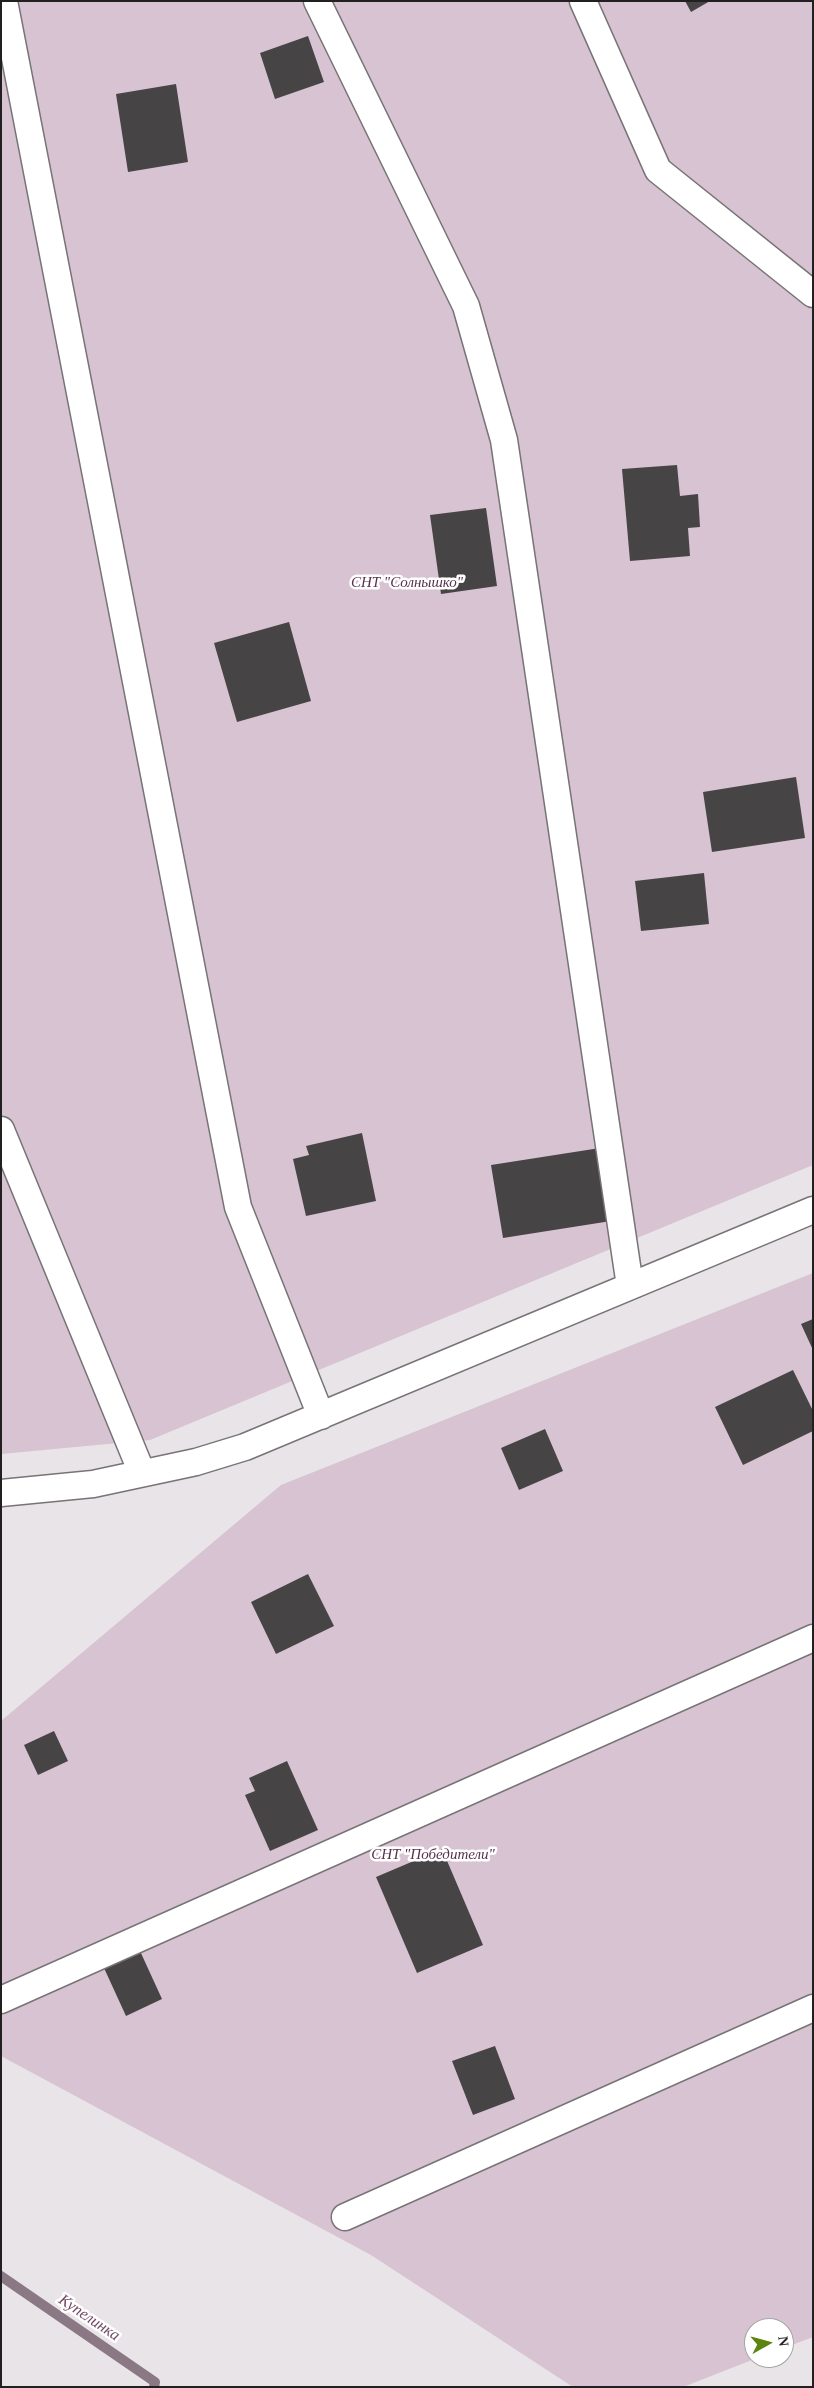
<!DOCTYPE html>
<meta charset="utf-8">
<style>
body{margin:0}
#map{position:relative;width:814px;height:2388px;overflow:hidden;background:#e8e4e7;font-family:Georgia,serif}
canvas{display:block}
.frame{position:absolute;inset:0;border:2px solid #211f20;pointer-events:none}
.north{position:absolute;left:744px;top:2318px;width:50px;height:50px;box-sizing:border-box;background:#fff;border:1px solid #a6a5a6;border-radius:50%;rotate:83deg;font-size:14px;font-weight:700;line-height:20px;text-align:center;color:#211f20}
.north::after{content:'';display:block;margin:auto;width:18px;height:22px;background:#5c850e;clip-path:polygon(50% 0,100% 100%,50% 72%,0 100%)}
</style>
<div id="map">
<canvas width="814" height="2388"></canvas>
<div class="frame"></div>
<div class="north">N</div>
</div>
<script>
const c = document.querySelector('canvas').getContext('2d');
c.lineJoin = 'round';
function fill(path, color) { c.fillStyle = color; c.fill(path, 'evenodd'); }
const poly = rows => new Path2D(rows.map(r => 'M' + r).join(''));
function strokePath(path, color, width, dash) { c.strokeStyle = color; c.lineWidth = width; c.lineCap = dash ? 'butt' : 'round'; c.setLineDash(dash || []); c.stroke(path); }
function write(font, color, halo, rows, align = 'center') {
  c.font = font + ' Georgia,serif'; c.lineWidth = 5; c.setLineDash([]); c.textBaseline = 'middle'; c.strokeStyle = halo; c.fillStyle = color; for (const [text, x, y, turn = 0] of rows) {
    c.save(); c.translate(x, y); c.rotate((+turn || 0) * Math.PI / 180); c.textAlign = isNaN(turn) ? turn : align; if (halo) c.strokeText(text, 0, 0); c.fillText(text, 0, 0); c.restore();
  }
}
fill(poly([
 [1,1,813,1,813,1165,150,1440,1,1454],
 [813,1273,813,2337,784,2348,784,2328,754,2328,754,2358,757,2358,683,2387,573,2387,371,2255,1,2056,1,1721,281,1485]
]), '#d7c3d1');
strokePath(poly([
 [1,2276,155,2382,154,2387]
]), '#8b7885', 10);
fill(poly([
 [685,1,710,1,691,12],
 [308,36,324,82,275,99,260,53],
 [176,84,188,162,128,172,116,94],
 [677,465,680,496,698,494,700,527,688,528,690,556,630,561,622,469],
 [486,508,497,586,441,594,430,515],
 [289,622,311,701,237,722,214,643],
 [796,777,805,838,712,852,703,792],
 [704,873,709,924,641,931,635,881],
 [362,1133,376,1201,306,1216,293,1159,309,1155,306,1146],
 [600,1148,611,1221,503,1238,491,1165],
 [813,1319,813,1350,801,1324],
 [793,1370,813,1411,813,1431,743,1465,715,1407],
 [545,1429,563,1471,519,1490,501,1448],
 [308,1574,334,1626,276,1654,251,1602],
 [54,1731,68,1761,38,1775,24,1745],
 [287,1761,318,1830,270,1851,245,1795,255,1791,249,1778],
 [442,1849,483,1945,417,1973,376,1877],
 [140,1951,162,1999,126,2016,104,1968],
 [495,2046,515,2099,473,2115,452,2061]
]), '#474446');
const street = poly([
 [4,1,238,1207,321,1416],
 [317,1,466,306,504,440,630,1286],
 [583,1,658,170,813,294],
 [1,1130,142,1473],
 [1,1493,93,1484,196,1462,245,1447,813,1210],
 [1,2000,813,1638],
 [345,2217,813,2008]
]);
strokePath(street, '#777376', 29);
strokePath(street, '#fff', 26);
write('italic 15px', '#58314d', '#fff', [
 ["СНТ \"Солнышко\"",407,583],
 ["СНТ \"Победители\"",433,1855]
]);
write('italic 16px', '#714864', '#fff', [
 ["Купелинка",89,2318,34]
]);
</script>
